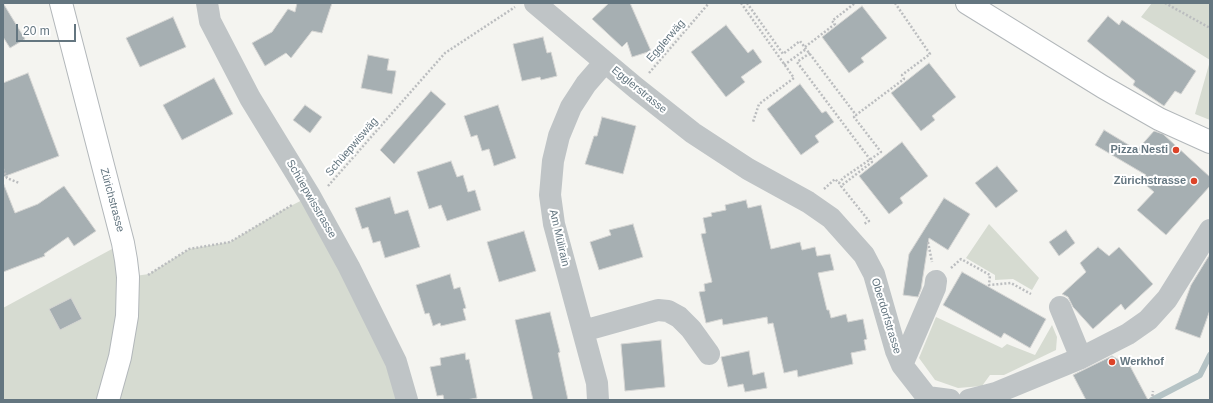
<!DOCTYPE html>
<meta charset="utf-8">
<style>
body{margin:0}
#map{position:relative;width:1213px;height:403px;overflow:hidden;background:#f4f4f0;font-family:Helvetica,sans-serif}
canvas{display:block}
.frame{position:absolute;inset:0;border:4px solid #647680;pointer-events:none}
.scale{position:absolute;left:16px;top:24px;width:60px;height:18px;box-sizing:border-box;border:2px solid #647680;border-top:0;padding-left:5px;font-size:12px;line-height:14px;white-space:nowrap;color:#647680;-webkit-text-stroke:3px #fff;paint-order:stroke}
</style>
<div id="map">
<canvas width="1213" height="403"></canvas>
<div class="frame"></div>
<div class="scale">20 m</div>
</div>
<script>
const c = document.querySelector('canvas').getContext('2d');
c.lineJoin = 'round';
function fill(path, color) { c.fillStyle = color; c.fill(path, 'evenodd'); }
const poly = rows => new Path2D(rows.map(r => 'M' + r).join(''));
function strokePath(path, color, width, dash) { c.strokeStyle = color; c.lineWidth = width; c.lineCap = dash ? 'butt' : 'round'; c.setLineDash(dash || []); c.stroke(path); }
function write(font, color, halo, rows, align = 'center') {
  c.font = font + ' Helvetica,sans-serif'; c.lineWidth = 4; c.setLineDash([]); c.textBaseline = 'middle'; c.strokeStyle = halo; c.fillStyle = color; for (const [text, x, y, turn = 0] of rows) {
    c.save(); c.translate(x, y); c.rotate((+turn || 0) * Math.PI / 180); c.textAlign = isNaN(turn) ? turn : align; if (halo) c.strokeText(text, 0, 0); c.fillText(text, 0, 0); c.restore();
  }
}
fill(poly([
 [1152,3,1210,3,1210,60,1141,17],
 [1210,61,1210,120,1195,114],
 [310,196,407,400,3,400,3,308,123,243,128,277,149,274,189,249,230,242,281,211],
 [989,224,1039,278,1032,290,1013,279,995,280,995,275,966,258],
 [936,317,1002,348,1007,344,1035,355,1052,325,1057,337,1056,350,1004,375,990,375,982,386,958,388,935,380,919,358]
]), '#d6dbd1');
strokePath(poly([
 [1152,400,1200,375,1210,355]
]), '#b5c3c5', 6);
const building = poly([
 [3,3,25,39,10,48,3,37,3,3],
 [297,3,332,3,322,33,312,31,291,58,286,53,265,66,252,43,272,32,288,9,295,12,297,3],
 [609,3,630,3,651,51,632,57,627,42,622,47,592,19,609,3],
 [862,6,887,38,861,58,864,62,849,73,822,37,862,6],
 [1108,16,1119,25,1122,20,1196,71,1181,94,1175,91,1164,106,1133,85,1135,81,1087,41,1108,16],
 [173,17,186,47,140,67,126,38,173,17],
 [726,25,748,53,753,49,762,62,741,77,745,82,726,97,691,52,726,25],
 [543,37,547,53,551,52,557,76,541,80,540,77,522,81,513,44,543,37],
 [368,55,389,59,387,70,396,71,392,94,361,88,368,55],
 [929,63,956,97,932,116,935,120,921,131,891,93,929,63],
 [28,73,59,156,3,177,3,83,28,73],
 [214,78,233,114,182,140,163,105,214,78],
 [800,84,822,113,826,111,834,122,815,136,819,142,801,155,767,109,800,84],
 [431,91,446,104,394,164,380,150,431,91],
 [305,105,322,117,310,133,293,120,305,105],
 [498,105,516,158,494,166,489,149,482,151,477,135,471,137,464,116,498,105],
 [602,117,636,126,623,174,585,164,594,136,597,136,602,117],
 [1104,130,1137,150,1154,131,1163,134,1210,177,1210,186,1166,235,1137,210,1154,192,1141,181,1146,175,1095,145,1104,130],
 [902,142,928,176,900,198,903,203,889,214,859,176,902,142],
 [451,161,457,177,463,175,468,192,475,190,481,210,447,221,441,205,429,209,417,172,451,161],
 [997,166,1018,191,996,208,975,183,997,166],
 [4,185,15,213,38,204,64,186,96,231,74,246,68,237,44,254,45,256,3,272,3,186,4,185],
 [390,197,395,214,408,210,420,247,385,258,380,241,373,243,368,227,362,229,355,208,390,197],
 [944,198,970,214,948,250,929,238,921,289,918,297,903,295,909,254,944,198],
 [746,200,748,208,761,205,771,249,800,242,802,250,815,247,817,256,830,254,834,270,818,273,827,310,829,310,831,318,846,314,848,322,863,319,867,339,864,340,866,350,851,353,853,364,798,377,797,370,784,373,773,323,768,324,767,317,723,325,722,319,706,323,699,292,705,291,704,284,712,282,701,234,706,233,703,218,712,216,711,213,726,210,725,205,746,200],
 [633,224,643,257,599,270,590,242,611,235,609,230,633,224],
 [1066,230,1075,243,1059,256,1049,242,1066,230],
 [524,231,536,271,499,282,487,242,524,231],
 [1098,247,1109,256,1119,247,1153,284,1125,310,1121,304,1093,329,1073,307,1068,297,1062,294,1086,272,1080,263,1098,247],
 [1210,254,1210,310,1200,338,1175,329,1191,285,1210,254],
 [962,272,1046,319,1030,348,1004,333,1001,338,943,305,962,272],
 [450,274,454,289,460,287,466,308,463,309,466,320,441,326,440,323,433,326,429,313,425,314,416,285,450,274],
 [71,298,82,319,60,330,49,309,71,298],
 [550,312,560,352,558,353,568,400,533,400,515,320,550,312],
 [661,340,665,387,625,391,621,344,661,340],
 [749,351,753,375,764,372,767,388,745,392,743,384,728,387,721,357,749,351],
 [465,353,466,360,469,359,477,398,466,400,444,400,443,395,437,396,430,367,441,365,440,358,465,353],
 [1112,356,1130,366,1148,400,1086,400,1073,375,1112,356]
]);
fill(building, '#a6afb2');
strokePath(building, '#d5d5d3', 1);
const major = poly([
 [61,3,123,243,126,260,128,277,127,316,120,357,108,400],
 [967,3,1103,87,1159,119,1210,142]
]);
strokePath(major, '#b2b7ba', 24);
strokePath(poly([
 [741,3,794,78,759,104,753,122],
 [747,3,783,54,800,41,856,115,904,79,902,75,930,54,895,3],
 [1165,3,1210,28],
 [805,47,835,24,832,21,855,3],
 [810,53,797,62,872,162,841,186,869,221,864,224],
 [784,65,806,49],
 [649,73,709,3],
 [3,169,7,178,19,183],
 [328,186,445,53,515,7],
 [824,189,835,179,839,183,843,178,881,152,854,117,856,115],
 [928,242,932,262],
 [951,268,961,259,990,275,989,285,1011,283,1031,294],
 [148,275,189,249,230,242,292,205],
 [1152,400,1153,391]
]), '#bbbdbf', 2.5, [2, 2]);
strokePath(poly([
 [207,3,210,21,250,98,310,196,349,267,396,362,407,400],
 [535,3,636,88,693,133,748,169,808,202,831,218,864,255,874,274,896,351,902,365,927,397,950,400],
 [1060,307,1081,358],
 [583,331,658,310,668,311,679,317,691,329,709,354],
 [902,365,935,288,936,281],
 [598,400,597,383,554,224,550,195,553,161,559,136,571,107,586,84,605,62],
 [969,400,996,393,1081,358,1128,334,1148,320,1167,299,1210,230]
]), '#bfc4c6', 22);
strokePath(major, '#fff', 22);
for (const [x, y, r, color] of [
 [1176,150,4,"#dc4328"],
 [1194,181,4,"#dc4328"],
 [1112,362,4,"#dc4328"]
]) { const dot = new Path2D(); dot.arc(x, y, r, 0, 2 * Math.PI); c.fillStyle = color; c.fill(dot); strokePath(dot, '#fff', 1.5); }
write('11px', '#647680', '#fff', [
 ["Egglerwäg",666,41,-49],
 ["Egglerstrasse",639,90,39],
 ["Schüepwiswäg",352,147,-49],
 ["Schüepwisstrasse",311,199,60],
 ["Zürichstrasse",112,200,75],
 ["Am Mülirain",559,238,77],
 ["Oberdorfstrasse",886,316,73]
]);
write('bold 11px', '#647680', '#fff', [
 ["Pizza Nesti",1168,150],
 ["Zürichstrasse",1186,181],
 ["Werkhof",1120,362,"left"]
], 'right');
</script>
